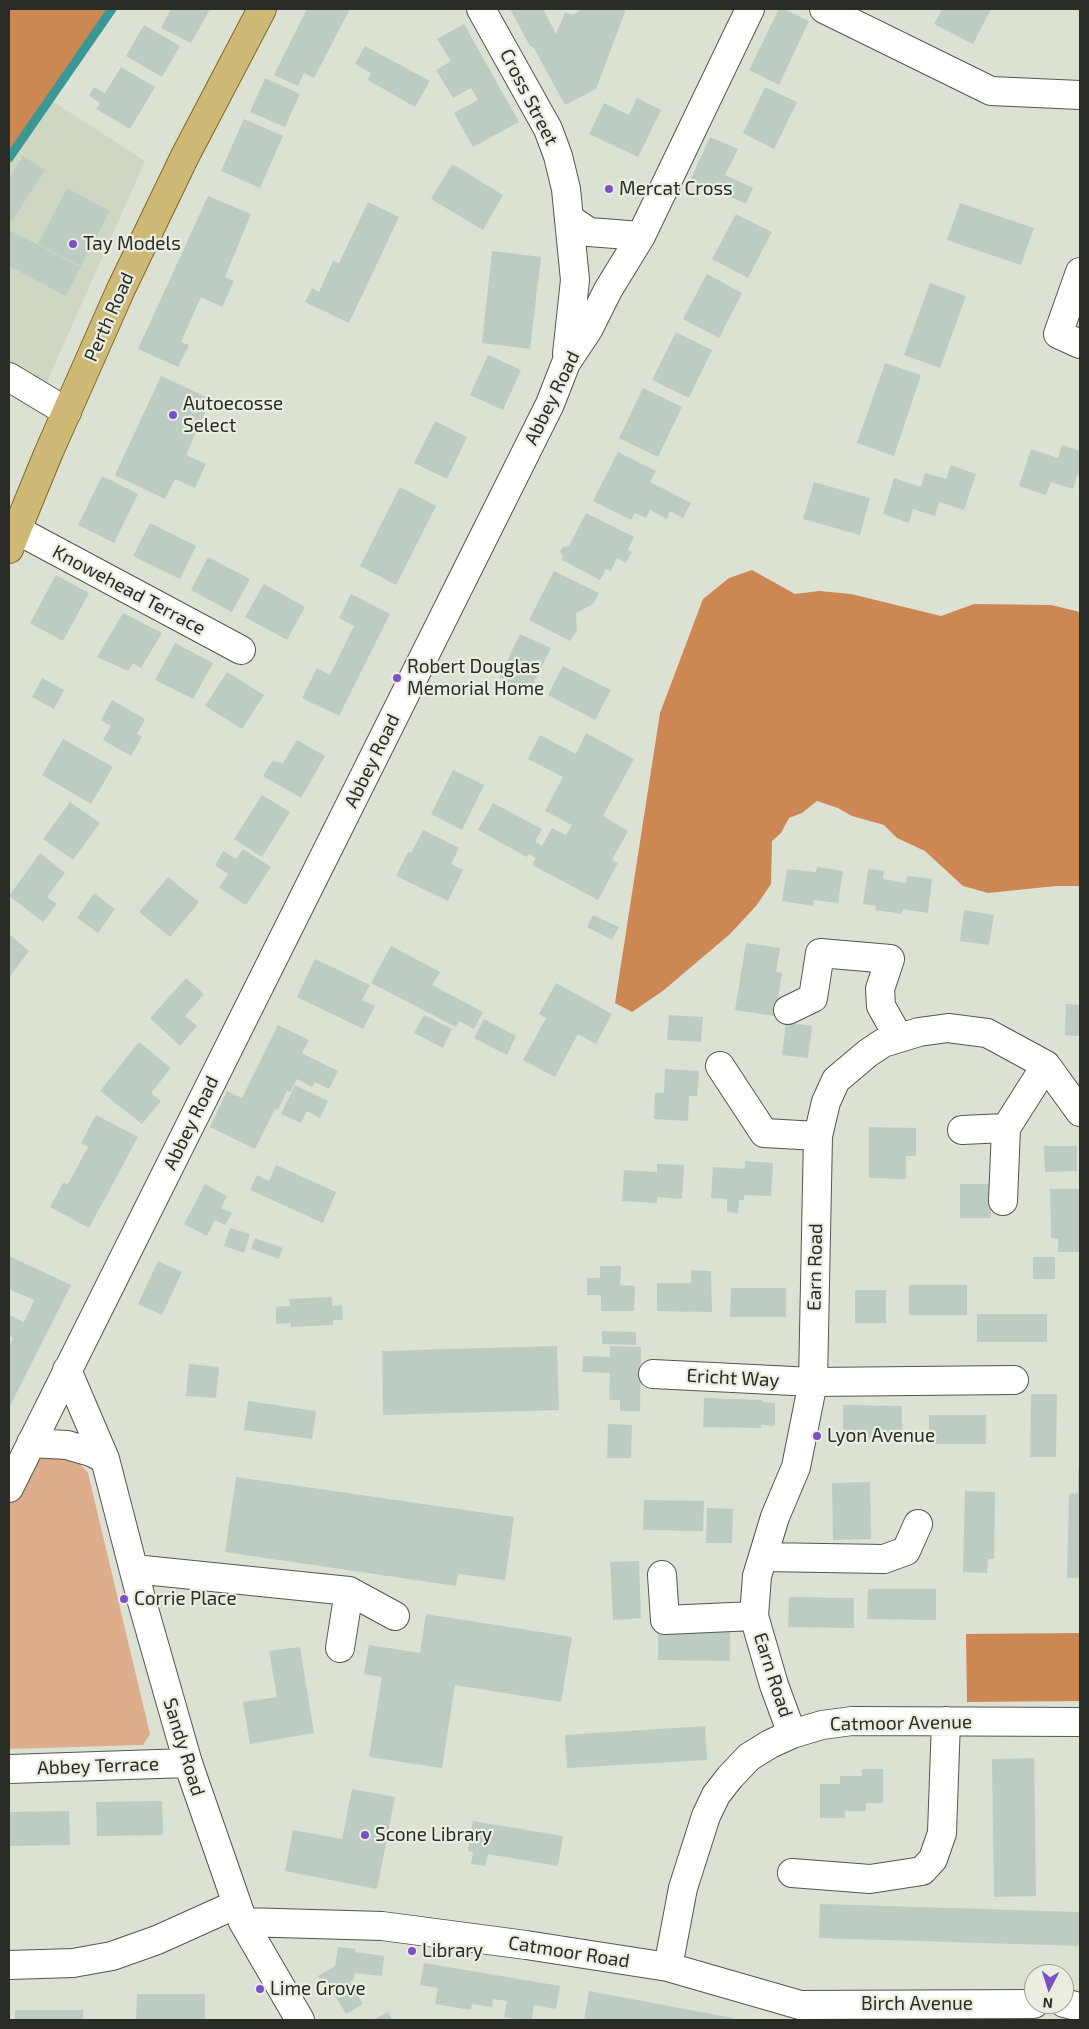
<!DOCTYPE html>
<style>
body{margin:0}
#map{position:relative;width:1089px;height:2029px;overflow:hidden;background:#dbe1d3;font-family:"Exo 2",sans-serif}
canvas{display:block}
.frame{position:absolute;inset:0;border:10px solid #2a2c27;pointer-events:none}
.north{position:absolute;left:1024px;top:1964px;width:50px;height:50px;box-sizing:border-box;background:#e9eee0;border:1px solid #9da096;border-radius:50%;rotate:185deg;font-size:14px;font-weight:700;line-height:20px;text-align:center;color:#2a2c27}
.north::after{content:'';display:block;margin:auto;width:18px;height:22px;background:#7b4fc8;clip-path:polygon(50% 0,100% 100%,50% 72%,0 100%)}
</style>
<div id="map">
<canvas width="1089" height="2029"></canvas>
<div class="frame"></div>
<div class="north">N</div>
</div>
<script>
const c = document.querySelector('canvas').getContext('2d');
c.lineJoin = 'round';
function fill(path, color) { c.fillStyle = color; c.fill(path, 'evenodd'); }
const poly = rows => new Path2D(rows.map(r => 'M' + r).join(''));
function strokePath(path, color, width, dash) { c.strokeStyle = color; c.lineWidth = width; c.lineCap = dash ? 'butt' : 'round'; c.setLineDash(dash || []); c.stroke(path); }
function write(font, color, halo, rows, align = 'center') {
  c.font = font + ' "Exo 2",sans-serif'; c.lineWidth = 4.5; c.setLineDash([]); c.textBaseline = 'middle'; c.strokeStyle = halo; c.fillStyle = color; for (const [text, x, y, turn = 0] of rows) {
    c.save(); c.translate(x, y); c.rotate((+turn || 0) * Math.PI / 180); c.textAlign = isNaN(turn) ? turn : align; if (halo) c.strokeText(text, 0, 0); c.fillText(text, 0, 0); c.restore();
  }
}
fill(poly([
 [49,99,145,161,45,386,9,365,9,150]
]), '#cfd7c2');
fill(poly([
 [52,1457,65,1457,79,1463,88,1473,150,1734,143,1745,9,1749,9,1493,38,1459]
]), '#dead8c');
fill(poly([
 [9,9,112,9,9,158],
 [752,570,795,594,819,591,851,594,941,616,974,604,1051,605,1080,612,1080,886,1056,886,988,893,963,886,925,851,897,838,884,825,852,816,838,808,817,801,802,813,789,818,781,833,772,841,771,884,756,906,730,934,664,990,632,1012,615,1003,660,713,703,599,729,578],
 [1080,1633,1080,1701,967,1702,966,1634]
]), '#cd8753');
strokePath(poly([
 [9,158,112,9]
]), '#399796', 9);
fill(poly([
 [171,9,210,9,191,43,161,28],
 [307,9,350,9,314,78,304,73,298,86,274,75],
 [510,9,543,9,556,34,565,12,573,15,578,12,580,9,626,9,596,89,565,105,534,48,530,46],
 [779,9,783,9,809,21,779,85,749,70],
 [942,9,991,9,973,44,934,24],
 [464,24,519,122,473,147,454,113,478,100,471,88,453,98,436,70,451,61,437,39],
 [144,25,180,46,162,77,126,56],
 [365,46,430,81,415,107,368,80,371,73,355,64],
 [121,67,155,87,130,129,96,109,100,103,89,96,94,87,105,93],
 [265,78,300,94,285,127,250,112],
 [765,87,797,102,774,149,743,133],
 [637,98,661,110,638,157,589,134,604,103,629,115],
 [244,119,283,136,260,188,221,171],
 [710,137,738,149,725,175,753,188,746,204,718,191,716,196,689,183],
 [23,156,45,170,12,221,9,219,9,178],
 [452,164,503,195,483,230,431,199],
 [67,188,110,211,81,266,38,244],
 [208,196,251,214,225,277,234,281,222,307,201,297,181,342,189,345,178,367,138,349],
 [368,202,399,217,349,323,305,302,312,288,319,292,333,261,339,263],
 [960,203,1034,228,1021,265,947,240],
 [736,214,772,232,748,278,712,259],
 [9,230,81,267,66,296,9,266],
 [492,251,541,257,530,349,482,343],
 [707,274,742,293,719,338,683,319],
 [930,283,966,296,940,368,904,355],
 [676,332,712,350,689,398,652,380],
 [488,355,521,370,503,410,470,395],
 [885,363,921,375,894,456,857,443],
 [161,376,211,399,186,455,206,464,195,488,175,479,165,499,115,475],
 [643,388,682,407,658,457,619,438],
 [435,421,467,437,447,479,414,463],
 [1062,445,1080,451,1080,476,1077,475,1073,489,1051,482,1046,495,1019,486,1031,449,1058,458],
 [618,452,656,471,650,482,691,503,683,518,670,511,667,519,650,510,646,518,635,513,631,520,593,501],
 [951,465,976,474,964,510,939,502,935,516,913,509,909,523,883,514,894,478,921,487,925,473,946,479],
 [102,476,138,494,114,543,78,525],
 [814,482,870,498,860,535,803,519],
 [400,487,436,506,396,585,360,566],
 [586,513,634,537,628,550,632,552,626,563,617,558,611,571,606,569,600,580,562,560,563,556,560,552,563,547,569,546],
 [150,523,196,546,180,579,133,556],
 [208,557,250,579,232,612,191,590],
 [554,571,599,593,593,604,576,613,577,631,570,641,529,620],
 [56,575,89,593,63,641,30,623],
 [264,584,305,607,287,640,245,617],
 [351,594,390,614,339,716,302,698,317,668,330,675,354,626,339,618],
 [123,613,162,633,141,668,133,663,128,671,97,657],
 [520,634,551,648,529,692,499,677],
 [175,643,213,663,193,699,155,680],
 [563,666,611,690,595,720,548,695],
 [227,672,264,695,242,729,205,706],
 [42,678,64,690,54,709,32,697],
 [112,700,145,719,137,734,142,737,131,756,103,740,111,726,101,720],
 [586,733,634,759,603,816,628,831,612,860,618,863,598,900,532,865,536,858,529,854,527,857,478,830,493,803,542,829,535,841,542,846,552,828,566,835,572,825,545,811,563,777,528,759,540,735,576,754],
 [63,739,113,767,91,804,42,775],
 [297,740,325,756,301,798,263,776,272,761,283,763],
 [453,770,484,785,462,830,431,814],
 [262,795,290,812,262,857,234,839],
 [70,802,100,823,73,860,43,839],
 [423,830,459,848,451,864,463,870,448,901,396,876,408,852,411,853],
 [243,849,271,867,246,905,219,888,228,874,215,865,223,851,236,859],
 [40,853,65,873,47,897,57,904,43,922,9,896],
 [817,867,843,871,838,903,814,900,813,906,782,901,787,869,816,872],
 [868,869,884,871,883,879,906,883,907,876,932,879,928,913,903,909,902,914,875,910,876,906,863,904],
 [168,877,199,902,170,937,139,912],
 [94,893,115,909,98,933,77,918],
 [964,910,994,915,989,945,960,941],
 [593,915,619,927,612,940,587,927],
 [9,934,29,951,10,976,9,975],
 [746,943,780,948,776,972,782,973,775,1016,735,1010],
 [391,946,440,972,432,985,483,1012,474,1029,459,1021,456,1027,371,983],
 [315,959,370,985,362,1000,375,1006,363,1029,297,997],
 [186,978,204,994,185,1016,197,1026,180,1046,150,1018],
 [556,983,612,1014,596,1044,578,1034,555,1077,523,1060,546,1018,539,1014],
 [1066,1004,1080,1005,1079,1036,1065,1035],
 [424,1015,452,1029,443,1048,414,1033],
 [669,1015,703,1017,701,1042,667,1040],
 [484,1019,516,1036,507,1055,474,1038],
 [786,1022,812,1026,808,1058,782,1055],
 [278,1025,309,1040,302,1053,338,1071,329,1089,315,1082,312,1087,297,1079,290,1092,287,1091,278,1110,275,1109,255,1149,210,1127,227,1091,242,1098],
 [139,1042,171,1068,151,1093,161,1101,142,1124,100,1091],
 [665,1069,699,1071,697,1096,689,1096,688,1121,654,1119,655,1093,664,1093],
 [295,1085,328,1101,320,1118,307,1111,301,1123,281,1114],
 [96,1115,138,1137,89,1228,50,1207,63,1183,68,1184,88,1147,81,1143],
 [869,1127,916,1128,916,1156,906,1156,906,1179,869,1178],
 [1044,1146,1077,1146,1077,1171,1045,1172],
 [745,1161,773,1163,771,1196,744,1195,744,1200,739,1200,738,1213,727,1212,727,1199,711,1198,713,1167,745,1169],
 [657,1164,684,1165,682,1199,657,1197,657,1203,622,1201,624,1170,657,1172],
 [276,1165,336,1192,323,1223,250,1190,257,1175,269,1181],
 [205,1184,227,1196,221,1208,232,1213,225,1225,215,1220,207,1236,184,1224],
 [960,1184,991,1184,991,1218,960,1218],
 [1050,1189,1080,1189,1080,1252,1058,1252,1058,1239,1051,1238],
 [230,1228,250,1234,244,1253,224,1246],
 [255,1238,283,1248,279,1259,251,1249],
 [9,1256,71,1285,10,1406,9,1405,9,1347,13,1338,9,1335,9,1315,24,1322,34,1300,9,1289],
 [1033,1257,1055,1257,1055,1279,1033,1279],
 [158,1261,182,1272,162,1315,138,1304],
 [600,1266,621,1266,620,1285,635,1286,634,1311,601,1311,601,1295,587,1295,587,1278,600,1278],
 [691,1270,711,1271,712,1312,657,1311,657,1283,691,1283],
 [909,1285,967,1285,967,1315,909,1315],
 [731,1288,786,1288,786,1317,730,1317],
 [855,1290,886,1290,886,1323,855,1323],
 [332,1297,332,1306,342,1305,343,1320,333,1320,333,1325,291,1327,291,1323,276,1324,276,1307,290,1306,289,1299],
 [977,1314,1047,1314,1047,1342,977,1342],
 [602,1331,636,1332,636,1345,602,1344],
 [557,1346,559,1410,383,1415,382,1351],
 [610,1346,641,1347,640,1411,620,1411,620,1400,609,1400,610,1373,582,1372,583,1356,610,1357],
 [189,1364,219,1367,216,1398,186,1396],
 [1031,1394,1057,1394,1056,1457,1030,1457],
 [704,1398,762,1400,762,1402,775,1403,775,1426,761,1425,761,1428,703,1427],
 [248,1401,316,1411,312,1439,244,1430],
 [843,1405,902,1406,902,1439,843,1438],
 [929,1415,986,1415,986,1444,929,1444],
 [608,1424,632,1425,631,1458,607,1458],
 [1078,1468,1080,1468,1080,1578,1067,1578,1069,1494,1078,1493],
 [236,1477,514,1517,505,1580,458,1574,456,1586,225,1552],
 [870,1482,871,1539,833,1540,832,1483],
 [965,1491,995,1492,994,1559,988,1559,987,1573,963,1572],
 [644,1500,704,1501,703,1531,643,1530],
 [707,1508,733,1509,732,1543,706,1543],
 [639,1561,641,1618,613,1620,610,1562],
 [868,1589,936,1589,936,1620,867,1619],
 [789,1597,854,1598,854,1628,788,1627],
 [426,1614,572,1637,561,1702,455,1685,442,1768,369,1757,382,1677,364,1674,369,1645,420,1653],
 [658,1629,730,1631,730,1661,658,1660],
 [300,1647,314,1733,250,1744,243,1702,277,1697,269,1651],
 [705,1726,707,1760,567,1768,565,1735],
 [1034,1758,1036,1896,994,1897,992,1759],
 [862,1769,883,1769,883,1803,866,1803,866,1811,845,1811,845,1818,820,1818,820,1784,840,1784,840,1776,862,1776],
 [352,1789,395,1797,377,1889,285,1871,293,1830,342,1839],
 [162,1801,163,1835,97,1836,96,1802],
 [69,1811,70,1845,9,1846,9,1812],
 [473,1821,563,1836,558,1866,488,1854,485,1866,471,1864,473,1852,468,1851],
 [820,1904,1080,1912,1080,1946,819,1938],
 [338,1947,356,1949,355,1952,384,1956,382,1976,355,1973,354,1979,350,1982,363,2004,346,2014,332,1990,328,1993,318,1976,335,1966],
 [424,1963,560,1986,556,2009,534,2005,532,2020,521,2020,504,2017,507,2001,493,1999,492,2007,472,2004,471,2010,435,2004,438,1988,420,1985],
 [589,1991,733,2018,732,2020,584,2020],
 [137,1994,205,1994,205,2020,136,2020],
 [15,2010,83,2010,83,2020,15,2020],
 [388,2012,392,2020,373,2020]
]), '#bdccc3');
const minor = poly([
 [481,9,548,129,558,156,566,189,575,280,567,354],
 [824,9,991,91,1080,95],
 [570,219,589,232,641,236],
 [1080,272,1058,334,1080,344],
 [9,377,67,412],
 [17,530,241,650],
 [788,1010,813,998,820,953,890,959,880,989,881,1006,899,1038],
 [720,1066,764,1133,818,1136],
 [962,1130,1006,1128],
 [1003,1201,1006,1128,1046,1065],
 [67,1370,105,1459,142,1602,188,1763,237,1904,243,1922,300,2020],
 [653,1374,813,1382,1014,1380],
 [31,1443,67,1445,91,1452,105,1459],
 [9,1488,550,404,566,363,588,330,608,290,641,236,750,9],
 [763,1557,884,1559,906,1551,918,1524],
 [134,1569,349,1591,395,1616],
 [662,1575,665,1620,754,1616],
 [340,1648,349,1591],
 [792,1734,774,1685,754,1616,757,1576,775,1517,796,1467,813,1382,818,1136,826,1102,836,1080,868,1053,883,1043,919,1032,948,1028,987,1033,1046,1065,1080,1112],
 [9,1769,188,1763],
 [792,1873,870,1879,922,1871,933,1859,942,1833,946,1721],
 [243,1922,382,1926,526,1945,668,1967,800,2005,1034,2004],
 [9,1965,73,1963,112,1956,157,1940,237,1904],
 [668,1967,683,1888,706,1816,716,1795,730,1777,749,1757,770,1744,792,1734,822,1725,852,1721,1080,1722],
 [1064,2003,1080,2007]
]);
const major = poly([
 [9,549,48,454,121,289,185,156,262,9]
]);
strokePath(minor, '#53584c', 30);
strokePath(major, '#7f6a1f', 30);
strokePath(minor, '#fff', 28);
strokePath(major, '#ceba76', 28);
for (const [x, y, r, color] of [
 [609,189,5,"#7b4fc8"],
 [73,244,5,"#7b4fc8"],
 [173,415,5,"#7b4fc8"],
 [397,678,5,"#7b4fc8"],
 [817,1436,5,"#7b4fc8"],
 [124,1599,5,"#7b4fc8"],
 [365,1835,5,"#7b4fc8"],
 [412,1951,5,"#7b4fc8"],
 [260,1989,5,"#7b4fc8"]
]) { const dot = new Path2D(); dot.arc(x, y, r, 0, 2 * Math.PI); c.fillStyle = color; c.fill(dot); strokePath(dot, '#e9eee0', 2); }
write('19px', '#2a2c27', '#e9eee0', [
 ["Cross Street",529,97,63],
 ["Perth Road",109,317,-66],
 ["Abbey Road",552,398,-64],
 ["Knowehead Terrace",129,590,28],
 ["Abbey Road",372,761,-64],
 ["Abbey Road",191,1123,-64],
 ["Earn Road",815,1267,-89],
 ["Ericht Way",733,1378,3],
 ["Earn Road",773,1675,72],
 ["Catmoor Avenue",901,1723,-1],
 ["Sandy Road",184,1747,73],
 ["Abbey Terrace",98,1766,-2],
 ["Catmoor Road",569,1952,9],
 ["Birch Avenue",917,2004]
]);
write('19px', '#2a2c27', '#e9eee0', [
 ["Mercat Cross",619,189],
 ["Tay Models",83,244],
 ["Autoecosse",183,404],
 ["Select",183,426],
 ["Robert Douglas",407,667],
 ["Memorial Home",407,689],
 ["Lyon Avenue",827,1436],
 ["Corrie Place",134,1599],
 ["Scone Library",375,1835],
 ["Library",422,1951],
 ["Lime Grove",270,1989]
], 'left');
</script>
